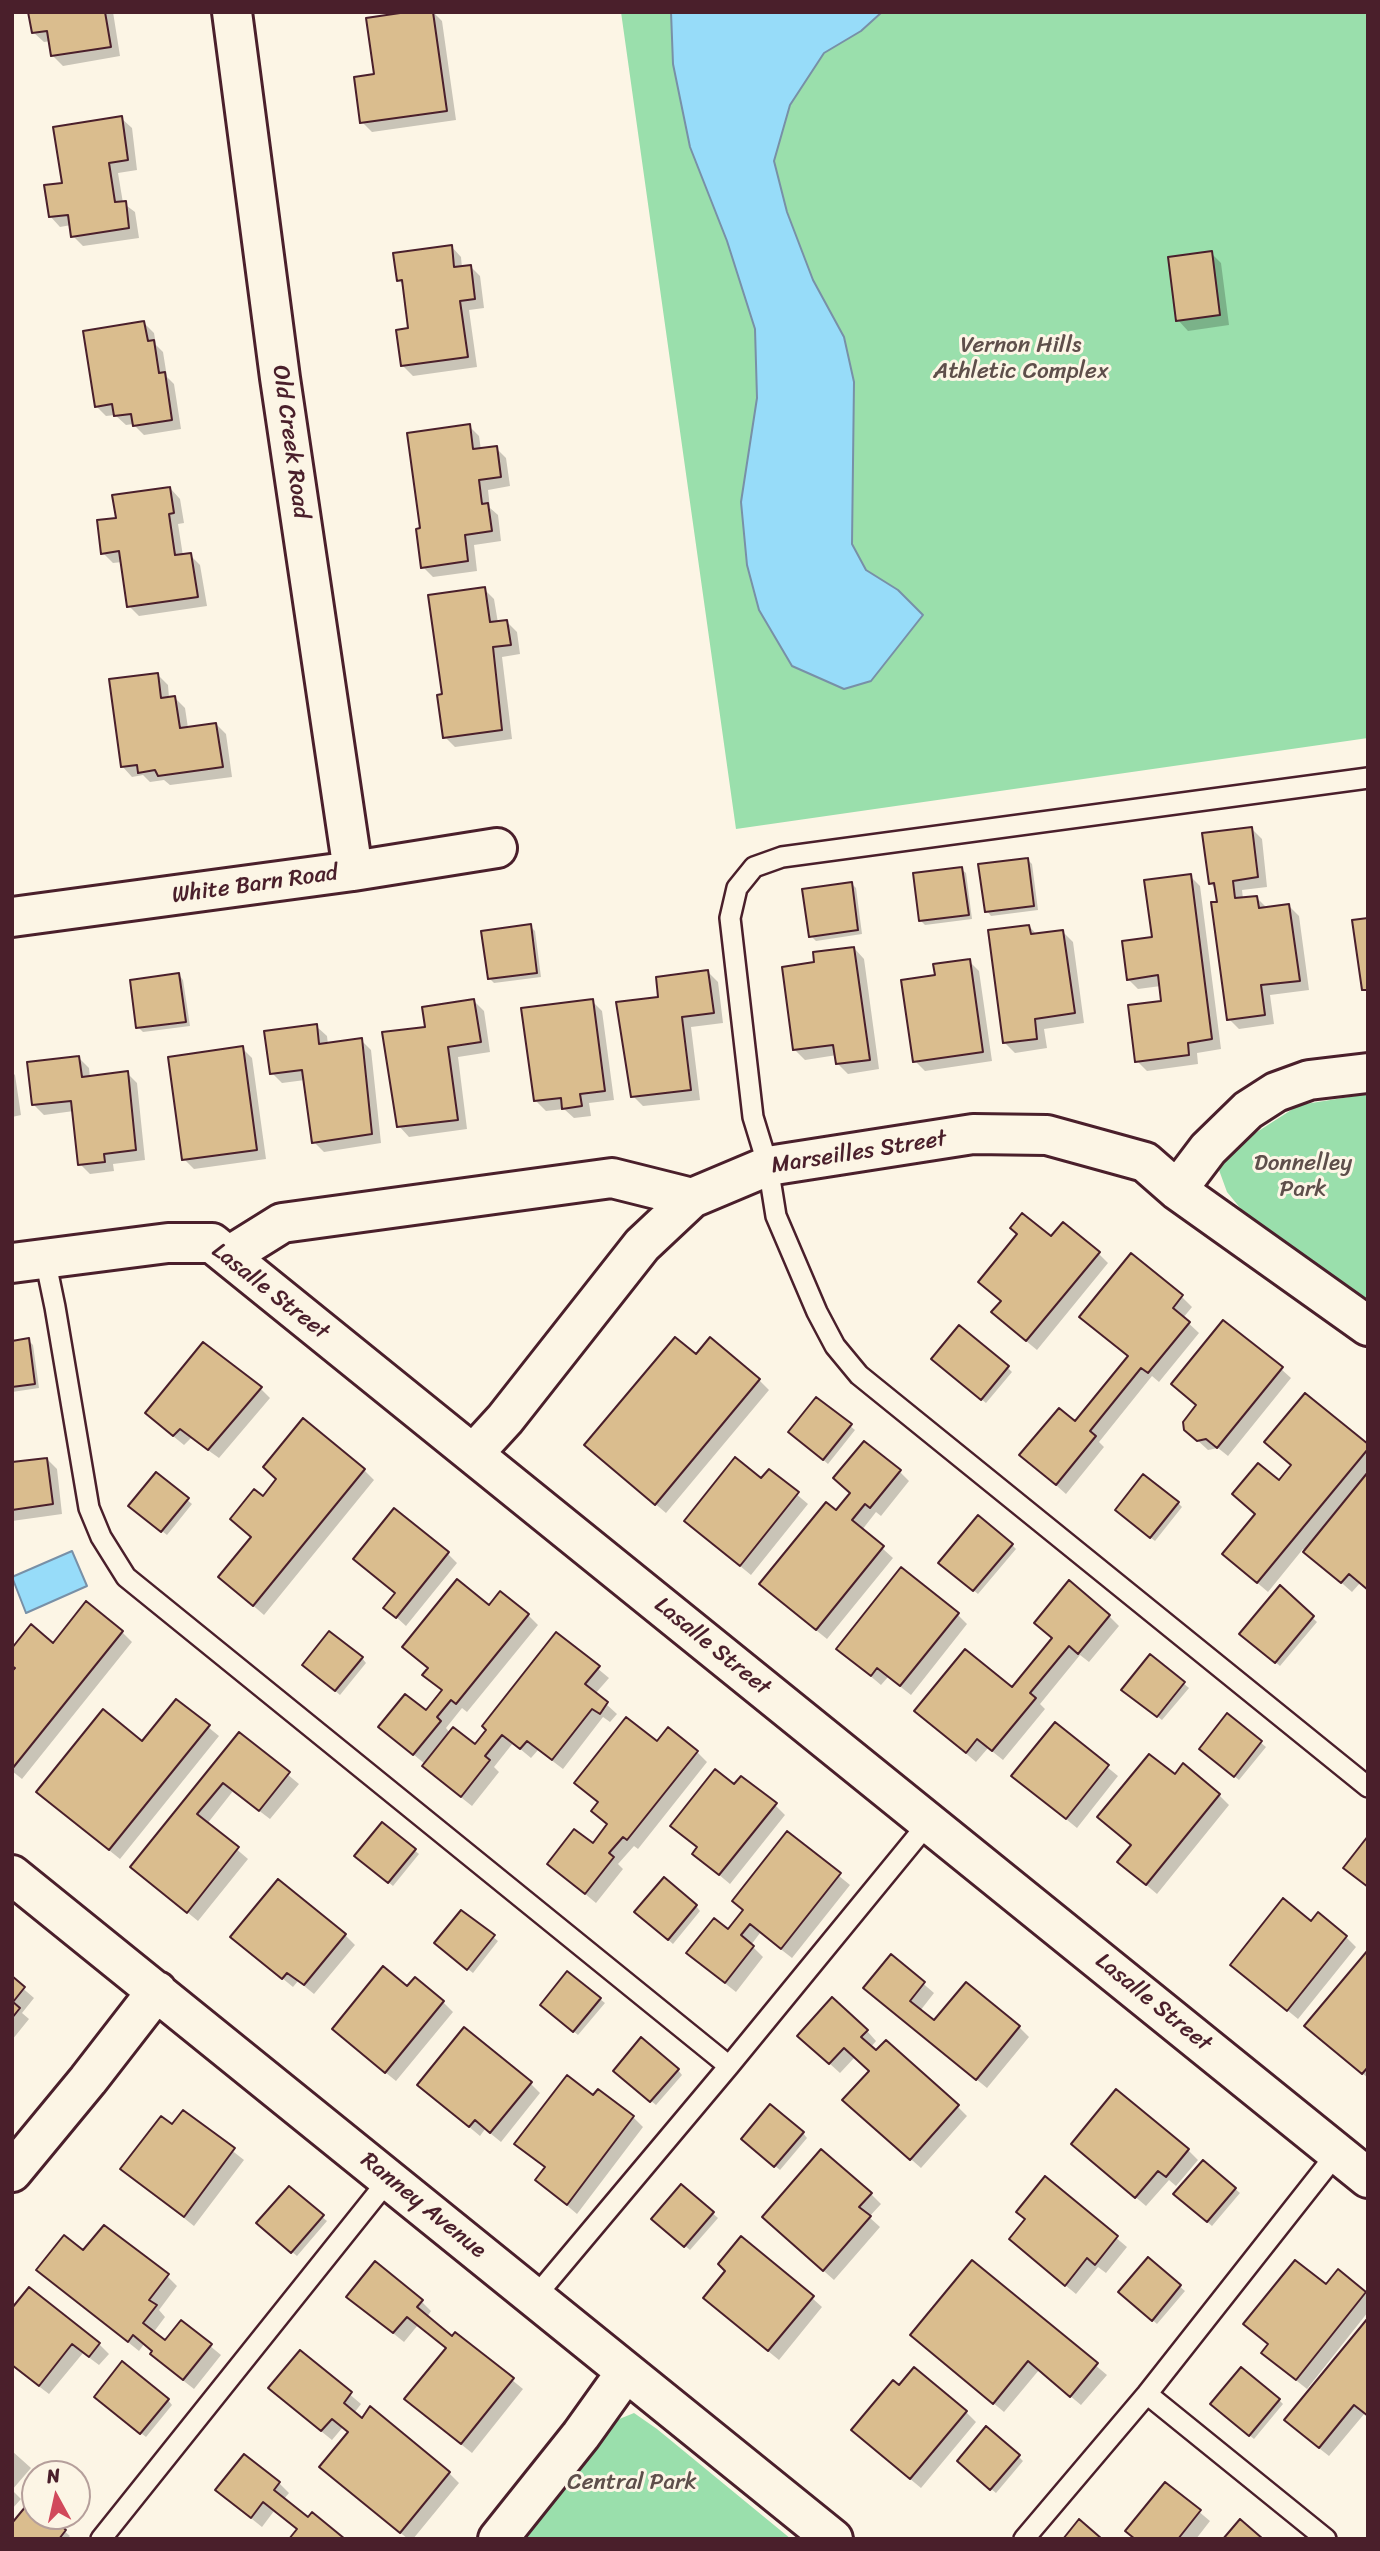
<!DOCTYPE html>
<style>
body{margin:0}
#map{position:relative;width:1380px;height:2551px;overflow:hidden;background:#fcf5e5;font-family:Sriracha,sans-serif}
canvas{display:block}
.frame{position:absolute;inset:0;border:14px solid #4a1f2b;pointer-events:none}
.north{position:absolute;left:21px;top:2460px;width:70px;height:70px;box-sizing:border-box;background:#fcf5e5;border:2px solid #b59f9b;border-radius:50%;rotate:352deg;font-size:19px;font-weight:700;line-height:28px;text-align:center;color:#4a1f2b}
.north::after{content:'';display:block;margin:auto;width:24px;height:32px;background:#d1495b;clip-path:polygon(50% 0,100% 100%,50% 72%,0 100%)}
</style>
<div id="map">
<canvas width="1380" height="2551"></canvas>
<div class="frame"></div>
<div class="north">N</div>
</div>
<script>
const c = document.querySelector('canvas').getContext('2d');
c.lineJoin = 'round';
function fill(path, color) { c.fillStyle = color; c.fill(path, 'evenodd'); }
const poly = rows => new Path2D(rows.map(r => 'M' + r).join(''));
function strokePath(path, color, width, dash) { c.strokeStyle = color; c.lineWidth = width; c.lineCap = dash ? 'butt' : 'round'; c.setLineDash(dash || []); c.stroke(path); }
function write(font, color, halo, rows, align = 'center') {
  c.font = font + ' Sriracha,sans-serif'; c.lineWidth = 6; c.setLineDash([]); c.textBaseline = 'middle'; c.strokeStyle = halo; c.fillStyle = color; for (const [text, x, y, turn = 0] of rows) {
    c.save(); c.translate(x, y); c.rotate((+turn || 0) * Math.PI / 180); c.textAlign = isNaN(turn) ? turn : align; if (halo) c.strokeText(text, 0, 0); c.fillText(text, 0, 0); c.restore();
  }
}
fill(poly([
 [621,12,1368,12,1368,738,736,829],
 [1368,1094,1368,1313,1241,1209,1227,1192,1219,1170,1232,1148,1299,1105],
 [634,2413,657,2429,791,2539,512,2539,612,2422]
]), '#9adfac');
const water = poly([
 [671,12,882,12,861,31,824,53,790,105,774,161,787,212,813,280,844,337,854,382,852,544,866,570,898,590,923,615,871,681,844,689,792,666,759,610,747,565,741,502,757,398,755,329,727,241,690,147,673,64,671,12],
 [72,1551,87,1586,26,1613,12,1577,72,1551]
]);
fill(water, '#97dcf9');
strokePath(water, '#7890a7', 2);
fill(poly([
 [30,12,113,12,120,56,63,66,53,56,51,41,44,42,33,32],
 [420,12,433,12,442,21,456,120,372,132,362,122,376,76],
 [121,118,132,128,137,170,118,173,123,203,135,212,139,238,83,246,73,236,71,225,60,227,50,216],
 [451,246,461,257,462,268,470,266,480,276,484,308,469,310,477,367,413,376,402,365,410,329,405,286,398,280],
 [1211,253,1221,263,1229,325,1188,331,1178,320],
 [144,323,154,333,156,345,163,352,167,377,174,384,181,429,144,435,133,424,126,425,115,415,106,416,96,406],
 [469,426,479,436,481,450,496,448,506,458,510,486,488,490,490,508,498,515,501,541,474,545,477,571,433,577,423,567,422,530],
 [170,488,180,499,184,523,178,524,183,556,190,555,200,565,207,606,139,616,129,606,122,562,113,563,103,553,118,519],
 [484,589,494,599,498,623,507,622,517,632,520,654,502,657,512,739,455,747,445,737,444,696],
 [158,675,168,685,169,698,175,698,185,708,188,728,216,724,226,734,232,777,170,785,164,780,150,782,143,775,132,777,122,766],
 [1252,829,1262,839,1267,887,1242,890,1243,899,1257,898,1267,908,1289,906,1299,916,1309,990,1270,995,1274,1024,1239,1029,1229,1019,1219,903,1217,890,1210,883],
 [1027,859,1032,864,1038,910,991,916,987,911],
 [961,869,966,873,972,919,925,925,921,921],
 [1190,876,1200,886,1221,1049,1197,1053,1198,1064,1147,1071,1137,1061,1163,1002,1161,986,1138,989,1128,979],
 [851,883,856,888,862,934,816,941,811,936],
 [530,926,535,931,541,977,494,983,490,979],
 [1029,926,1037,935,1063,932,1073,942,1084,1023,1044,1029,1047,1048,1015,1053,1005,1043],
 [854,948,864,959,879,1069,848,1074,838,1064,837,1055,805,1060,795,1050,816,964],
 [969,961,979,971,992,1061,925,1071,915,1061,937,977],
 [708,972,718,982,723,1023,691,1027,700,1100,643,1106,633,1096,660,999],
 [179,975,183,980,190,1026,143,1032,138,1027],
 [474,1001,484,1011,490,1052,458,1057,467,1129,409,1137,399,1126],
 [592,1001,602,1011,614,1100,589,1103,591,1116,574,1118,564,1109,546,1111,536,1101],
 [316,1026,327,1036,328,1045,361,1040,371,1050,381,1143,324,1152,314,1142,305,1080,282,1083,272,1073],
 [242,1048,252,1058,266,1159,194,1169,184,1159],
 [79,1058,89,1068,90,1078,127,1073,137,1083,145,1160,113,1164,114,1171,90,1174,80,1164,74,1111,44,1115,34,1105],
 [12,1072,15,1075,21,1115,12,1117],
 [1051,1238,1098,1253,1108,1263,1037,1350,1003,1322,1002,1302,980,1282],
 [1182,1297,1192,1307,1183,1318,1199,1333,1159,1382,1152,1376,1099,1442,1104,1447,1066,1494,1022,1455,1075,1424,1130,1357,1091,1326],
 [28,1340,33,1345,39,1388,12,1392,12,1342],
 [696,1356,759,1380,769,1390,666,1513,586,1445],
 [938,1364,1007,1367,1012,1372,986,1403],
 [1281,1369,1291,1378,1228,1456,1218,1448,1208,1450,1196,1439,1198,1406,1173,1384],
 [260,1388,270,1398,219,1458,191,1438,184,1445,157,1423],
 [850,1426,855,1430,828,1464,795,1436],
 [1368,1446,1368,1590,1360,1583,1352,1592,1303,1549,1268,1592,1234,1563,1257,1515,1279,1483],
 [47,1459,57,1469,62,1514,12,1521,12,1464],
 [364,1470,374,1480,264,1615,220,1577,253,1538,263,1498],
 [769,1471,808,1504,751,1575,696,1530,761,1481],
 [899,1471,909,1481,881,1516,876,1512,862,1530,893,1558,827,1639,771,1594,836,1512],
 [156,1474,192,1504,167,1535,135,1510],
 [1178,1503,1182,1507,1155,1541,1121,1514],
 [1012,1545,1016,1549,978,1594,945,1567],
 [447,1553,457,1563,406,1626,385,1607],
 [1280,1588,1317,1622,1280,1666,1246,1639],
 [489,1607,528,1615,538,1625,467,1712,462,1708,446,1728,450,1733,475,1746,556,1634,609,1678,595,1694,617,1714,610,1722,603,1717,563,1769,538,1750,531,1758,513,1743,494,1767,499,1772,472,1806,434,1776,425,1764,380,1727,426,1712,443,1691,435,1684],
 [957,1614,967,1624,911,1695,888,1677,881,1685,838,1649],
 [1109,1616,1119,1626,1089,1662,1080,1655,1040,1704,1045,1709,1003,1760,988,1748,976,1762,916,1711,1012,1689,1054,1639],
 [122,1632,132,1642,22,1779,12,1771,12,1674,54,1645],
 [1150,1656,1189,1688,1162,1720,1128,1694],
 [362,1658,366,1663,340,1695,309,1669],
 [176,1701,219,1736,120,1859,49,1802,142,1743],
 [1228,1716,1266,1747,1239,1780,1205,1753],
 [1055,1724,1118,1776,1077,1828,1024,1785],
 [239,1734,299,1784,270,1819,233,1791,207,1824,248,1859,198,1921,132,1867],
 [657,1743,697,1752,707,1762,638,1849,634,1846,618,1864,623,1869,596,1903,549,1864,593,1846,609,1826,593,1811,599,1803,576,1783],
 [1175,1776,1219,1795,1229,1805,1157,1894,1119,1862,1132,1846],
 [734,1786,775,1805,785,1815,730,1884,694,1854,698,1848,672,1825],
 [788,1834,850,1885,792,1958,760,1933,751,1945,763,1957,736,1992,698,1962,744,1911,734,1901],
 [414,1850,419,1854,393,1886,361,1860],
 [696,1906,700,1911,673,1944,641,1916],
 [462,1912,498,1941,473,1973,441,1948],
 [1312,1923,1346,1937,1356,1947,1298,2019,1232,1965],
 [345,1935,355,1945,314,1994,298,1981,293,1987,243,1946],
 [1368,1952,1368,2078,1316,2036],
 [891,1956,934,1993,920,2011,934,2023,1019,2027,1029,2037,987,2088,865,1988],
 [568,1974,605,2003,578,2035,546,2009],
 [12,1979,34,1998,22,2013,29,2019,12,2040],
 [408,1989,443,2002,453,2012,396,2081,344,2039],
 [867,2031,876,2041,870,2048,957,2106,967,2116,921,2168,855,2110,871,2071,855,2057,840,2073,809,2045],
 [678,2070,682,2075,656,2105,620,2075],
 [530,2083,540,2093,501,2142,485,2129,480,2136,419,2085],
 [594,2097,633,2117,643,2127,577,2214,537,2180,546,2168,516,2144],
 [183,2112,244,2160,194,2226,122,2169,172,2126],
 [803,2133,807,2138,780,2170,747,2143],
 [1073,2144,1188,2150,1198,2160,1176,2186,1169,2180,1146,2206],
 [1203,2162,1240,2193,1212,2226,1180,2199],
 [1046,2179,1127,2247,1106,2273,1098,2267,1076,2294,1021,2249,1026,2220],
 [681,2186,718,2218,690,2250,658,2223],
 [871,2194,881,2204,869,2217,880,2227,834,2280,774,2227],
 [322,2217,327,2221,297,2256,263,2228],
 [84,2253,167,2276,177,2286,159,2310,165,2317,153,2333,165,2343,181,2322,221,2355,194,2389,162,2364,152,2354,154,2352,144,2344,139,2351,38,2270],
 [1148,2260,1185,2291,1157,2324,1125,2296],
 [972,2262,1107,2375,1081,2405,1039,2370,1004,2412,912,2335],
 [1338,2272,1368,2296,1368,2312,1307,2389,1273,2362,1270,2345],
 [812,2298,822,2307,779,2360,715,2308],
 [421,2301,431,2311,427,2317,453,2338,456,2334,523,2389,472,2453,417,2409,447,2349,418,2325,404,2342,359,2306],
 [12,2311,99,2344,109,2354,99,2365,83,2353,49,2394,12,2366],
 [1368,2321,1368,2416,1365,2413,1329,2456,1296,2430],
 [300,2352,361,2404,354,2413,449,2473,459,2483,413,2539,408,2539,332,2477,349,2433,343,2427,332,2440,280,2398],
 [899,2387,966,2412,976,2422,921,2488,863,2440],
 [168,2400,172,2405,146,2437,100,2401],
 [1279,2400,1283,2404,1254,2439,1217,2409],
 [12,2451,31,2468,12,2490,21,2499,12,2509],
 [1018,2456,1023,2461,996,2493,964,2466],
 [279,2483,289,2493,283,2500,298,2530,274,2511,262,2527,227,2499],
 [1166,2484,1210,2521,1196,2539,1136,2539],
 [35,2505,35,2516,47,2516,70,2536,67,2539,12,2539]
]), '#0003');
const building = poly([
 [28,12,105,12,111,47,51,56,47,31,32,33,28,12],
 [407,12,433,12,447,111,360,123,354,77,374,74,366,18,407,12],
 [122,116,128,160,109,163,115,202,126,201,129,228,71,237,68,215,49,217,44,185,62,183,53,127,122,116],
 [452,245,454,267,471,265,475,299,460,301,468,357,401,366,396,330,408,328,402,280,397,281,393,253,452,245],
 [1212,251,1220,315,1176,321,1168,257,1212,251],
 [144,321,148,341,154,340,159,373,165,372,172,420,133,426,131,414,114,416,112,404,95,407,83,331,144,321],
 [470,424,473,449,497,446,501,477,479,480,482,504,488,503,492,531,465,535,468,561,421,568,416,529,420,528,407,433,470,424],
 [170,487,174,513,169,514,175,555,191,553,198,597,127,607,119,551,101,554,97,520,116,518,112,495,170,487],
 [485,587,490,622,507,620,511,645,493,647,502,730,443,738,437,695,442,694,428,595,485,587],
 [158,673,161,698,175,696,180,728,216,723,223,767,158,776,155,770,138,773,137,765,121,767,109,679,158,673],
 [1252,827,1258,877,1233,881,1235,898,1257,896,1259,908,1289,904,1300,981,1261,985,1265,1015,1227,1020,1211,902,1217,902,1214,883,1209,884,1202,833,1252,827],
 [1028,858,1034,906,985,912,978,864,1028,858],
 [962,867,969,915,919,921,913,873,962,867],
 [1191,874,1212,1039,1188,1043,1189,1055,1135,1062,1128,1005,1161,1001,1158,975,1127,980,1122,941,1152,937,1144,880,1191,874],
 [852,882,858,930,809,937,802,889,852,882],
 [1368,918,1368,990,1362,990,1352,920,1368,918],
 [531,924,537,973,488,979,481,931,531,924],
 [1029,925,1031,934,1063,930,1075,1013,1035,1019,1037,1039,1003,1043,988,930,1029,925],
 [854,947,870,1060,836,1064,833,1045,793,1050,782,967,814,962,813,952,854,947],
 [970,959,983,1052,913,1062,901,980,935,975,933,964,970,959],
 [708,970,714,1013,682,1017,691,1090,631,1097,616,1002,658,997,656,977,708,970],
 [179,973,186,1022,136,1028,130,980,179,973],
 [474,999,481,1042,448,1047,458,1120,397,1127,382,1032,425,1027,422,1007,474,999],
 [593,999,605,1091,580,1094,582,1106,562,1109,561,1098,534,1101,521,1008,593,999],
 [317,1024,319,1044,362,1038,372,1134,312,1143,302,1070,270,1074,264,1031,317,1024],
 [243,1046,257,1150,182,1160,168,1057,243,1046],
 [79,1056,82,1077,128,1071,136,1150,104,1154,105,1162,78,1165,71,1101,32,1105,27,1062,79,1056],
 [1022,1213,1051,1236,1063,1222,1100,1252,1026,1341,991,1312,1001,1301,978,1282,1017,1234,1010,1228,1022,1213],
 [1131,1253,1183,1295,1173,1308,1190,1322,1148,1373,1141,1368,1090,1431,1096,1436,1056,1485,1019,1455,1059,1408,1075,1421,1128,1356,1079,1317,1131,1253],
 [1223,1320,1283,1367,1217,1448,1206,1439,1197,1441,1184,1430,1183,1422,1196,1405,1171,1384,1223,1320],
 [959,1325,1009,1366,981,1400,931,1359,959,1325],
 [675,1337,696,1354,710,1337,760,1379,655,1505,584,1445,675,1337],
 [29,1338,35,1384,12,1387,12,1341,29,1338],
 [203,1342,262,1387,208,1450,180,1429,173,1436,145,1413,203,1342],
 [1305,1393,1368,1444,1368,1449,1257,1583,1222,1554,1255,1514,1232,1494,1258,1463,1279,1480,1291,1465,1264,1442,1305,1393],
 [816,1397,852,1424,823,1460,788,1432,816,1397],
 [303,1418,365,1469,253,1606,218,1577,251,1537,230,1519,254,1489,263,1496,276,1479,263,1467,303,1418],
 [864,1441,901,1470,870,1508,865,1504,852,1520,884,1546,816,1630,759,1584,826,1502,836,1510,850,1493,833,1478,864,1441],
 [735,1457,761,1478,769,1469,799,1492,740,1566,684,1521,735,1457],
 [47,1458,53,1504,12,1510,12,1462,47,1458],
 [156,1472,189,1498,161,1532,128,1506,156,1472],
 [1368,1472,1368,1590,1349,1574,1341,1583,1303,1552,1368,1472],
 [1143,1474,1179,1502,1150,1538,1115,1510,1143,1474],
 [394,1508,449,1552,396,1618,383,1608,395,1593,353,1559,394,1508],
 [978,1515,1013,1544,973,1591,938,1563,978,1515],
 [901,1567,959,1613,900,1686,877,1668,871,1676,836,1649,901,1567],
 [457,1579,489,1605,500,1591,529,1614,456,1704,451,1700,437,1717,441,1721,413,1755,378,1727,405,1694,426,1710,442,1690,422,1675,428,1668,402,1647,457,1579],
 [1069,1580,1110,1615,1078,1654,1069,1646,1030,1693,1036,1698,992,1751,977,1739,966,1753,914,1711,965,1649,1012,1687,1052,1638,1034,1623,1069,1580],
 [1280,1585,1314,1616,1275,1663,1239,1634,1280,1585],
 [86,1601,123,1631,12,1769,12,1671,15,1668,12,1666,12,1648,31,1624,53,1643,86,1601],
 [329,1631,363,1657,335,1691,302,1665,329,1631],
 [556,1632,600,1666,585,1684,608,1702,600,1714,592,1709,552,1760,527,1741,520,1749,502,1735,485,1756,490,1760,461,1797,422,1766,453,1727,475,1744,486,1730,482,1726,556,1632],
 [1150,1654,1185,1682,1157,1717,1121,1690,1150,1654],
 [176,1699,210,1725,109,1850,36,1792,103,1709,142,1741,176,1699],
 [1227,1713,1262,1741,1234,1777,1199,1749,1227,1713],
 [626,1717,657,1741,668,1727,698,1751,627,1840,623,1837,609,1853,614,1857,585,1894,547,1864,574,1829,593,1843,607,1824,591,1811,598,1802,574,1783,626,1717],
 [1055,1722,1109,1765,1066,1819,1011,1776,1055,1722],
 [239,1732,290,1772,259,1811,223,1783,197,1814,239,1847,187,1913,130,1867,239,1732],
 [1149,1754,1175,1774,1183,1763,1220,1794,1146,1885,1117,1862,1131,1845,1097,1817,1149,1754],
 [715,1769,734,1784,741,1776,777,1803,719,1875,692,1854,697,1847,670,1826,715,1769],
 [382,1822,416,1849,388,1883,354,1856,382,1822],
 [787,1831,841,1873,781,1949,750,1924,741,1935,754,1946,725,1983,686,1953,714,1918,728,1929,743,1910,732,1901,787,1831],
 [1368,1836,1368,1887,1343,1868,1368,1836],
 [664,1877,697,1905,668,1940,634,1912,664,1877],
 [278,1879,346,1934,304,1985,287,1973,282,1979,230,1937,278,1879],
 [1283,1898,1311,1921,1318,1912,1347,1936,1287,2011,1230,1965,1283,1898],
 [461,1910,495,1935,467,1970,434,1943,461,1910],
 [1368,1950,1368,2067,1362,2074,1304,2026,1368,1950],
 [891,1954,925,1982,910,2001,934,2020,966,1982,1020,2026,976,2080,863,1988,891,1954],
 [383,1966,407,1986,415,1977,444,2001,385,2073,332,2029,383,1966],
 [567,1971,601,1998,573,2032,540,2005,567,1971],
 [12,1976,25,1987,13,2002,20,2008,12,2018,12,1976],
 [832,1997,868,2030,861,2037,876,2050,886,2040,959,2105,910,2160,842,2100,869,2071,844,2048,829,2064,797,2036,832,1997],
 [464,2027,532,2082,490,2133,475,2120,469,2127,417,2085,464,2027],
 [641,2037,679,2069,650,2102,613,2071,641,2037],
 [567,2075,593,2095,598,2089,634,2116,567,2205,535,2180,545,2167,514,2144,567,2075],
 [1116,2089,1189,2149,1166,2177,1158,2171,1135,2198,1071,2144,1116,2089],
 [770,2104,804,2132,774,2167,741,2139,770,2104],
 [183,2110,235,2148,184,2217,120,2169,161,2116,172,2124,183,2110],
 [821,2149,872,2193,859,2207,871,2216,823,2271,762,2217,821,2149],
 [1203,2160,1236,2188,1207,2222,1173,2194,1203,2160],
 [1045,2176,1118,2236,1095,2265,1087,2258,1065,2286,1009,2239,1025,2219,1016,2212,1045,2176],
 [681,2184,714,2212,684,2247,651,2219,681,2184],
 [289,2186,324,2215,291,2253,256,2223,289,2186],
 [104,2225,169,2274,149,2300,157,2305,143,2323,165,2340,181,2320,212,2344,183,2380,150,2354,152,2351,133,2335,128,2342,36,2270,64,2235,83,2250,104,2225],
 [741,2236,814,2296,768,2351,703,2298,725,2271,718,2264,741,2236],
 [1148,2257,1181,2285,1152,2321,1118,2292,1148,2257],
 [972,2260,1098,2363,1070,2397,1028,2361,993,2404,910,2335,972,2260],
 [1295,2260,1326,2284,1338,2269,1366,2292,1296,2380,1261,2353,1268,2344,1243,2324,1295,2260],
 [375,2261,423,2300,417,2307,452,2336,455,2332,514,2378,461,2444,404,2399,446,2348,407,2317,393,2333,346,2297,375,2261],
 [29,2287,100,2343,89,2357,72,2344,39,2386,12,2365,12,2308,29,2287],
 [1368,2318,1368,2416,1354,2405,1319,2448,1284,2420,1368,2318],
 [300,2350,352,2392,344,2403,362,2418,370,2406,450,2472,400,2533,319,2467,348,2432,332,2419,321,2431,268,2388,300,2350],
 [122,2361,169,2399,140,2434,94,2397,122,2361],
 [914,2367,967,2411,910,2479,851,2430,893,2380,899,2385,914,2367],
 [1241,2367,1280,2399,1249,2436,1210,2404,1241,2367],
 [986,2426,1020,2455,990,2490,957,2461,986,2426],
 [244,2454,280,2482,274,2490,308,2517,312,2512,345,2539,289,2539,297,2529,263,2502,251,2518,215,2490,244,2454],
 [1165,2482,1201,2510,1178,2539,1135,2539,1125,2531,1165,2482],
 [31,2500,35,2503,35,2516,50,2516,66,2530,59,2539,12,2539,12,2523,31,2500],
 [1079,2519,1102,2539,1063,2539,1079,2519],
 [1240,2519,1263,2539,1223,2539,1240,2519]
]);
fill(building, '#dabd8e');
strokePath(building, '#4a1f2b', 2);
const service = poly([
 [1368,778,782,857,754,867,737,888,730,918,753,1117,768,1166,776,1216,817,1312,835,1346,859,1375,1368,1787],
 [45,1259,55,1307,89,1508,101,1537,126,1577,729,2066],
 [535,2297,729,2066,929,1822],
 [1147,2394,1326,2539],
 [101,2539,389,2179],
 [1024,2539,1147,2394,1337,2153]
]);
const minor = poly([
 [232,12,280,378,353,871],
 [12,917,353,871,497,848],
 [1177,1190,1208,1149,1248,1110,1276,1092,1309,1080,1368,1073],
 [229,1256,282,1223,612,1178,692,1198,768,1166,973,1134,1047,1135,1145,1162,1177,1190,1368,1326],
 [12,1263,168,1243,212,1243,1368,2178],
 [473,1454,505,1419,642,1245,692,1198],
 [12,1875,833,2539],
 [12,2172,88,2080,157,1991],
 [498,2539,581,2435,626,2372]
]);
strokePath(service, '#4a1f2b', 24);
strokePath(minor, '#4a1f2b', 44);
strokePath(service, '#fcf5e5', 19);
strokePath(minor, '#fcf5e5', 38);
write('23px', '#5e4f4b', '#fcf5e5', [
 ["Vernon Hills",1021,346],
 ["Athletic Complex",1021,372],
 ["Donnelley",1303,1164],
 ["Park",1303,1190],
 ["Central Park",632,2483]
]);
write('23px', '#4a1f2b', '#fcf5e5', [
 ["Old Creek Road",290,442,82],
 ["White Barn Road",255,885,-8],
 ["Marseilles Street",859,1153,-9],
 ["Lasalle Street",270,1292,38],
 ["Lasalle Street",712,1647,39],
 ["Lasalle Street",1153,2003,39],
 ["Ranney Avenue",423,2206,39]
]);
</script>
